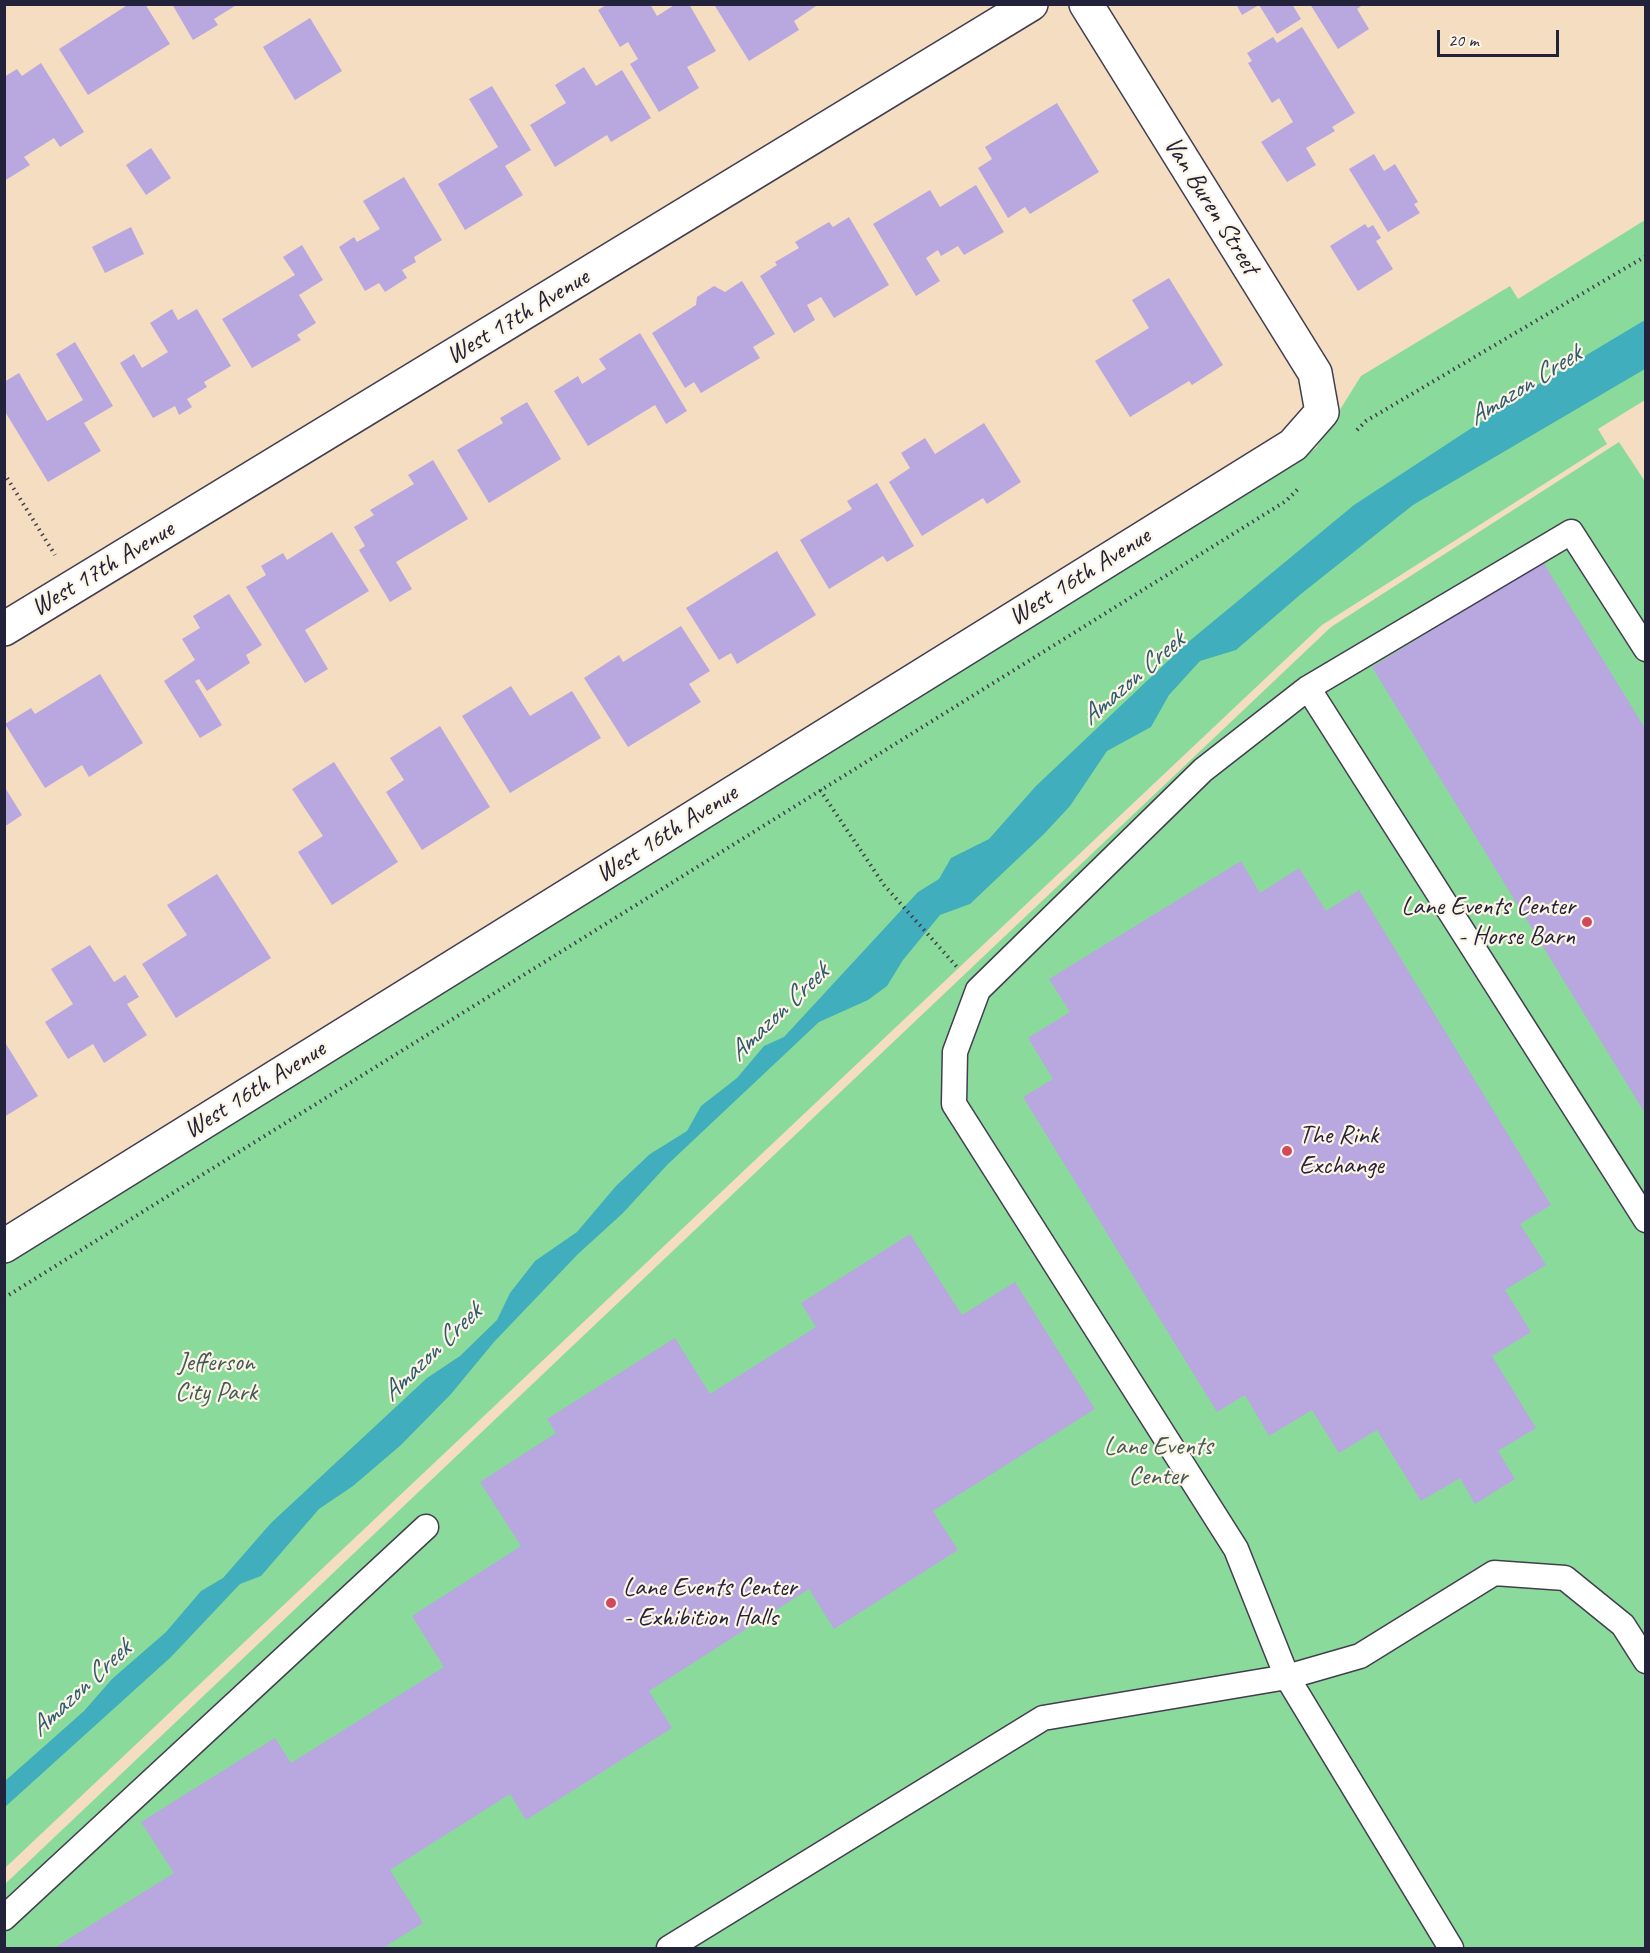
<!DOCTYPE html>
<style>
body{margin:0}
#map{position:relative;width:1650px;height:1953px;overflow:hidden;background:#f5ddc1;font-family:Caveat,sans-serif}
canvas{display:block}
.frame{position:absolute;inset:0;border:6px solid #22223b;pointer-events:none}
.scale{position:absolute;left:1437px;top:30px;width:122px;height:27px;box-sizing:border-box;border:3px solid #22223b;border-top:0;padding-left:8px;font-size:18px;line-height:21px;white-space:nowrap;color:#22223b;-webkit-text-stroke:4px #fcf5e5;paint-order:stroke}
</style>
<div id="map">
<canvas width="1650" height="1953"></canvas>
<div class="frame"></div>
<div class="scale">20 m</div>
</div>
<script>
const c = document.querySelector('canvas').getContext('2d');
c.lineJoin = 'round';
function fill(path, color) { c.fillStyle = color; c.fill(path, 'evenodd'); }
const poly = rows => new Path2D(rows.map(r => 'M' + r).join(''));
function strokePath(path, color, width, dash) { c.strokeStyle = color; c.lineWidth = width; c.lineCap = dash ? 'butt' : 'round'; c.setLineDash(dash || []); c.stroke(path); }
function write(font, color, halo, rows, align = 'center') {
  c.font = font + ' Caveat,sans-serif'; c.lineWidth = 4.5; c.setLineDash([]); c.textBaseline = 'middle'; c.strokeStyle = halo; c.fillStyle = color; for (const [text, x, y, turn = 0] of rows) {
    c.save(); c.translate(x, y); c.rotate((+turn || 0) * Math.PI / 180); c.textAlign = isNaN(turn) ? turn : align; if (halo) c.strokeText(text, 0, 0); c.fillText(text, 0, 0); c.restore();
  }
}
fill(poly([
 [1645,220,1645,400,1598,429,1607,444,1322,625,5,1868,5,1261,1316,448,1361,376,1510,286,1518,299],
 [1619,442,1646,483,1645,1948,5,1948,5,1884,1331,627]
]), '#8adb9b');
fill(poly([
 [1645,320,1645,369,1413,505,1301,594,1236,650,1200,661,1169,695,1151,727,1107,751,1070,806,1044,834,970,904,940,915,903,960,887,986,868,1000,819,1022,667,1165,623,1213,578,1254,494,1342,451,1394,401,1445,353,1486,319,1509,261,1576,240,1584,171,1657,5,1807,5,1781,84,1711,112,1679,166,1632,201,1591,223,1578,271,1523,427,1378,460,1356,497,1320,510,1293,535,1261,577,1232,616,1186,650,1154,687,1131,701,1106,737,1078,764,1046,784,1037,918,892,939,879,951,858,989,839,1036,786,1187,643,1354,505,1548,378]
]), '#40aebd');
fill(poly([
 [129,4,145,4,170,44,88,95,59,49],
 [172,4,238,4,214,19,218,25,193,40],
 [608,4,650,4,657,16,676,4,689,4,716,51,687,67,699,88,659,112,630,64,638,59,628,42,620,47,598,10],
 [717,4,819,4,794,21,799,30,749,61,715,6],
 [1236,4,1292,4,1301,19,1277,34,1259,5,1242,15],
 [1310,4,1364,4,1357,9,1369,29,1338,49],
 [310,18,342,71,295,100,263,47],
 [1302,27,1355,113,1332,127,1335,131,1306,148,1316,165,1287,182,1261,142,1293,122,1279,98,1272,103,1248,63,1252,61,1247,53,1273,37,1277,43],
 [41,63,84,132,60,147,54,138,24,157,30,165,4,181,4,77,17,69,22,76],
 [584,67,596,86,622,70,651,118,611,142,607,135,555,167,530,125,566,103,555,85],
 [492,86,531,150,505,166,523,195,465,230,438,184,498,147,469,99],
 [1057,103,1099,172,1030,214,1025,207,1008,218,978,168,992,159,985,147],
 [151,148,171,178,146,195,126,165],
 [1374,154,1384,171,1395,164,1418,202,1414,204,1420,213,1388,232,1349,169],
 [404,177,442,240,414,257,416,262,402,270,407,278,385,292,379,283,365,291,339,247,354,237,357,242,380,229,363,201],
 [976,185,1004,232,964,255,958,246,941,256,938,250,926,258,940,281,916,296,873,224,930,190,940,207],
 [849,217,889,285,834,318,821,297,807,305,815,320,794,333,760,276,777,265,775,262,799,248,795,242,829,222,833,227],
 [1365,224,1368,228,1373,225,1381,238,1376,241,1393,269,1358,291,1330,246],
 [131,227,144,254,105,273,92,247],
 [302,245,323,280,299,295,316,323,297,335,301,340,252,368,222,319,295,275,283,257],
 [1169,278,1223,365,1192,385,1189,381,1130,417,1095,361,1149,328,1132,300],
 [742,281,775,334,753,347,760,358,701,393,694,382,685,388,652,333,696,305,697,297,714,286,725,292],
 [172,309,178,320,197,309,231,366,204,382,207,387,187,399,192,407,179,415,175,406,153,418,120,363,134,354,142,368,168,352,150,323],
 [640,333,687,411,666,424,655,405,588,446,554,391,578,376,582,384,606,369,599,359],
 [75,342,113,406,84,423,101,451,48,482,4,410,4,382,19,373,47,421,83,400,56,354],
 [527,402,561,459,489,503,457,450,503,423,500,418],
 [984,423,1021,482,987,504,983,498,922,536,889,482,910,468,901,453,925,438,935,454],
 [433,460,468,519,396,562,412,589,390,602,359,550,365,546,354,527,374,515,370,510,414,484,408,475],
 [877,483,914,546,887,562,883,556,829,589,800,540,852,509,847,501],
 [332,532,369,591,305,630,328,669,305,683,246,587,266,575,261,566,283,553,287,560],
 [777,551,816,615,737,664,731,653,719,660,686,608],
 [1543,562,1646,730,1646,1115,1372,667],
 [229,594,262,645,246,655,250,663,207,691,199,679,195,681,222,725,200,738,164,681,195,660,182,639,200,628,193,616],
 [681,626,710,671,689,684,701,702,628,747,584,678,619,655,623,662],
 [100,674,143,743,89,777,82,765,45,788,5,724,31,708,35,714],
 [511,686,530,716,572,691,601,738,510,793,462,716],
 [440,726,490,807,422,850,386,792,404,780,390,758],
 [334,762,398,862,332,905,298,852,323,836,292,789],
 [4,786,22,815,4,827],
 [1241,861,1260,893,1299,868,1326,911,1359,890,1551,1205,1520,1224,1546,1265,1505,1290,1531,1332,1492,1356,1536,1428,1498,1451,1515,1479,1475,1504,1460,1478,1421,1501,1377,1430,1339,1453,1312,1410,1269,1436,1245,1395,1217,1412,1023,1097,1053,1079,1028,1038,1070,1012,1049,979],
 [217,874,271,958,176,1018,142,964,187,935,167,905],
 [90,945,114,982,125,975,139,997,127,1004,147,1035,104,1063,93,1044,68,1059,45,1022,73,1004,51,969],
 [6,1044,38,1096,4,1117,4,1045],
 [910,1234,962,1315,1015,1282,1095,1409,933,1511,958,1550,834,1629,809,1589,649,1691,672,1728,526,1820,510,1794,390,1870,423,1923,383,1948,54,1948,174,1873,141,1822,275,1738,291,1763,444,1667,412,1616,521,1546,480,1482,556,1433,547,1419,675,1338,710,1394,816,1327,801,1303]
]), '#b9a7e0');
const service = poly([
 [1308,688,1646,1220],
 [4,1918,426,1527],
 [669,1948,1043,1718,1287,1677,1360,1656,1494,1573,1565,1578,1623,1625,1646,1661],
 [1451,1948,1287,1677,1236,1549,954,1104,955,1052,978,990,1203,770,1308,688,1571,532,1646,649]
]);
const minor = poly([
 [4,629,1031,4],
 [4,1246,1293,445,1322,412,1315,373,1086,4]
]);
strokePath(service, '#423e4f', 27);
strokePath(minor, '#423e4f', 36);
strokePath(poly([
 [1357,430,1366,421,1646,256],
 [4,473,55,555],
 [820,790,884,885,957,967],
 [4,1298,1286,501,1298,489]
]), '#423e4f', 4, [1.5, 4.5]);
strokePath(service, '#fff', 24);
strokePath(minor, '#fff', 33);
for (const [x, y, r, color] of [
 [1587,922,6,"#d1495b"],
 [1287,1151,6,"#d1495b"],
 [611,1603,6,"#d1495b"]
]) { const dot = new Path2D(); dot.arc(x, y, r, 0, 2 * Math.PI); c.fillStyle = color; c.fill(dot); strokePath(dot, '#fcf5e5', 2); }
write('26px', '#22223b', '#fcf5e5', [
 ["Van Buren Street",1211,206,58],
 ["West 17th Avenue",518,317,-31],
 ["West 17th Avenue",103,569,-31],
 ["West 16th Avenue",1080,577,-32],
 ["West 16th Avenue",667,834,-32],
 ["West 16th Avenue",255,1090,-32]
]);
write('26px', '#22223b', '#fcf5e5', [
 ["Lane Events Center",1575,907,"right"],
 ["- Horse Barn",1575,937,"right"],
 ["The Rink",1299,1136],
 ["Exchange",1299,1166],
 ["Lane Events Center",623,1588],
 ["- Exhibition Halls",623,1618]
], 'left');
write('26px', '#415a58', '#fcf5e5', [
 ["Jefferson",216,1363],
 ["City Park",216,1393],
 ["Lane Events",1158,1447],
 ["Center",1158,1477]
]);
write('italic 27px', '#2e5a6f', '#fcf5e5', [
 ["Amazon Creek",1525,386,-32],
 ["Amazon Creek",1133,679,-41],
 ["Amazon Creek",779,1013,-44],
 ["Amazon Creek",432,1353,-44],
 ["Amazon Creek",81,1689,-43]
]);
</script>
